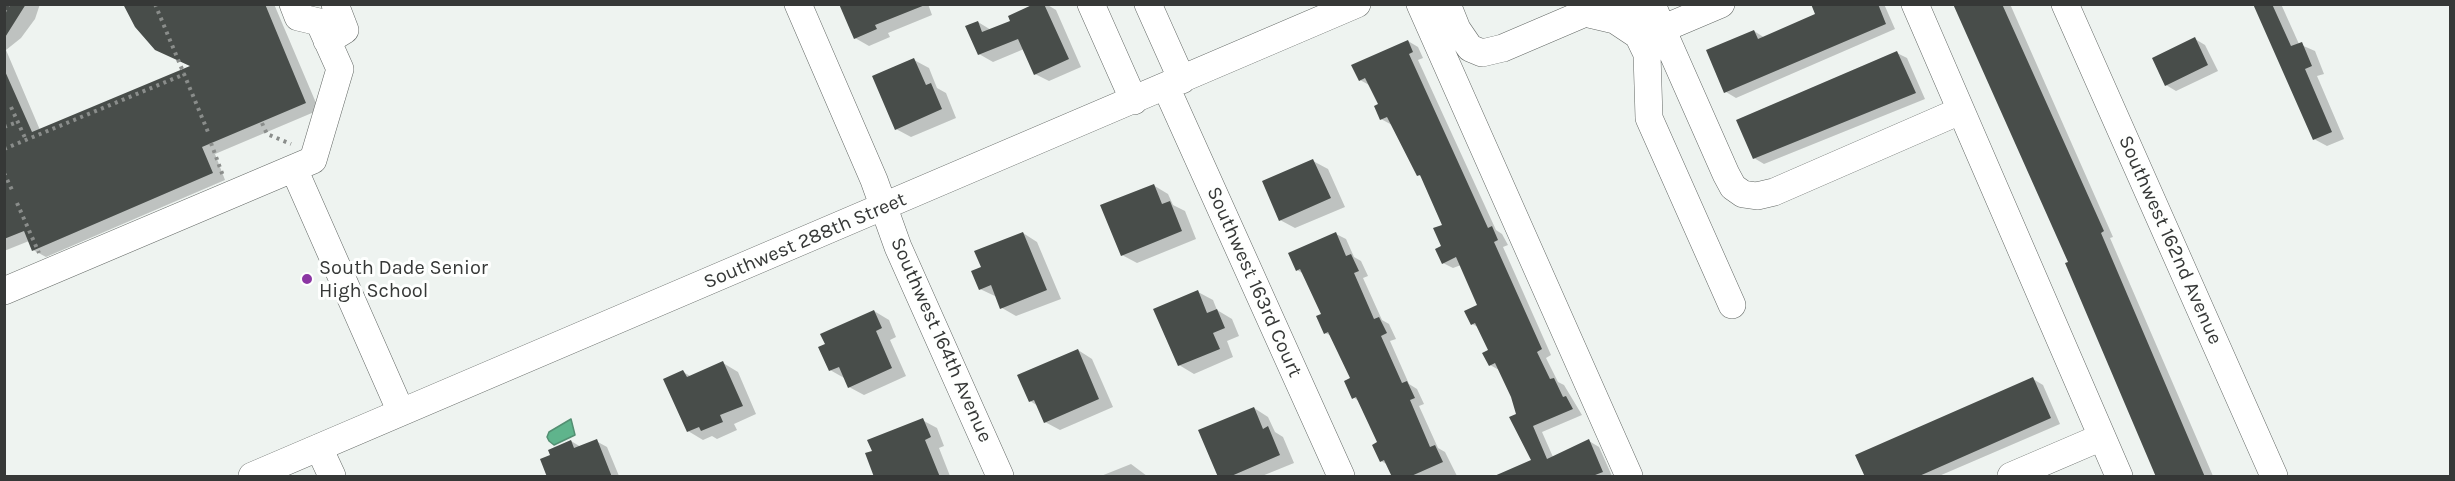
<!DOCTYPE html>
<style>
body{margin:0}
#map{position:relative;width:2455px;height:481px;overflow:hidden;background:#eef3f0;font-family:Karla,sans-serif}
canvas{display:block}
.frame{position:absolute;inset:0;border:6px solid #363837;pointer-events:none}
</style>
<div id="map">
<canvas width="2455" height="481"></canvas>
<div class="frame"></div>
</div>
<script>
const c = document.querySelector('canvas').getContext('2d');
c.lineJoin = 'round';
function fill(path, color) { c.fillStyle = color; c.fill(path, 'evenodd'); }
const poly = rows => new Path2D(rows.map(r => 'M' + r).join(''));
function strokePath(path, color, width, dash) { c.strokeStyle = color; c.lineWidth = width; c.lineCap = dash ? 'butt' : 'round'; c.setLineDash(dash || []); c.stroke(path); }
function write(font, color, halo, rows, align = 'center') {
  c.font = font + ' Karla,sans-serif'; c.lineWidth = 6; c.setLineDash([]); c.textBaseline = 'middle'; c.strokeStyle = halo; c.fillStyle = color; for (const [text, x, y, turn = 0] of rows) {
    c.save(); c.translate(x, y); c.rotate((+turn || 0) * Math.PI / 180); c.textAlign = isNaN(turn) ? turn : align; if (halo) c.strokeText(text, 0, 0); c.fillText(text, 0, 0); c.restore();
  }
}
const water = poly([
 [571,419,575,435,554,445,549,441,547,437,549,432,571,419]
]);
fill(water, '#5fb48c');
strokePath(water, '#538f72', 1.5);
fill(poly([
 [4,4,40,4,35,19,21,38,6,50,40,130,192,67,170,56,129,4,274,4,319,110,215,154,225,180,46,257,33,250,29,241,4,251],
 [841,4,928,4,932,15,888,33,890,37,869,46,855,38],
 [1037,4,1046,4,1056,10,1081,67,1049,81,1035,74,1024,49,993,62,979,54,978,22,991,30,1012,22],
 [1817,4,1884,4,1895,29,1736,98,1726,92,1754,31,1765,38,1817,15],
 [1955,4,2010,4,2113,237,2110,238,2213,476,2158,476,2070,263],
 [2254,4,2281,4,2299,44,2315,51,2324,74,2317,76,2344,139,2327,146,2314,139],
 [2195,39,2205,45,2218,71,2176,91,2166,85],
 [1408,41,1418,47,1423,58,1418,60,1496,230,1502,234,1508,245,1503,247,1551,355,1546,358,1558,382,1564,385,1582,415,1542,432,1553,457,1589,441,1599,447,1612,476,1516,476,1533,461,1512,396,1501,371,1490,365,1490,351,1480,328,1472,324,1479,306,1461,265,1453,268,1443,263,1444,225,1423,178,1419,175,1392,125,1381,119,1380,105,1371,86,1360,80],
 [1897,53,1907,58,1925,99,1764,164,1754,158],
 [914,60,929,68,937,88,946,93,956,118,911,137,896,129],
 [1313,161,1328,169,1345,207,1295,228,1280,220],
 [1153,185,1168,194,1173,205,1185,211,1196,239,1137,263,1122,255],
 [1023,233,1037,242,1061,299,1016,316,1002,308,997,297,980,289,983,268],
 [1336,234,1346,239,1354,257,1361,261,1368,276,1363,278,1382,320,1389,324,1396,339,1390,341,1409,384,1417,389,1424,404,1419,406,1438,448,1445,452,1457,476,1393,476,1388,465,1381,461,1379,443,1360,402,1353,397,1352,379,1332,336,1325,333,1323,315,1304,274,1297,270],
 [1198,292,1213,300,1217,310,1232,319,1239,336,1227,341,1233,357,1194,374,1179,365],
 [874,311,889,320,896,337,890,340,906,376,864,395,849,387,846,379,830,370],
 [1078,350,1092,359,1113,407,1060,430,1045,422,1038,406,1030,401],
 [723,363,738,372,756,414,734,424,737,430,717,439,712,436,703,440,688,431,683,372,692,377],
 [2033,379,2043,385,2060,424,1939,476,1866,476],
 [1254,408,1268,417,1275,432,1283,437,1294,463,1262,476,1219,476],
 [922,420,937,428,944,446,939,448,950,476,876,476],
 [571,441,581,447,596,441,607,447,619,476,549,476,552,456],
 [1131,464,1147,476,1101,476]
]), '#0003');
fill(poly([
 [4,4,26,4,4,39],
 [123,4,265,4,306,103,202,147,213,173,32,251,24,231,4,239,4,69,32,132,190,66,155,50,135,27],
 [839,4,925,4,925,5,875,25,877,29,854,39],
 [1034,4,1044,4,1069,59,1034,75,1018,39,978,55,965,26,978,21,982,32,1010,21,1008,16],
 [1811,4,1878,4,1886,24,1724,93,1706,50,1754,30,1758,39,1815,14],
 [1953,4,2002,4,2104,231,2101,233,2205,477,2156,477,2065,263,2068,262],
 [2253,4,2272,4,2291,46,2302,42,2312,66,2305,69,2332,132,2313,140],
 [2195,37,2208,65,2165,86,2152,58],
 [1408,40,1413,52,1409,54,1488,228,1492,226,1498,240,1494,242,1542,349,1537,352,1550,379,1554,378,1563,397,1566,396,1573,409,1533,426,1547,459,1589,439,1603,472,1590,477,1492,477,1531,460,1509,417,1516,414,1511,397,1495,363,1489,366,1482,353,1488,350,1475,323,1471,325,1464,311,1477,305,1456,257,1442,264,1435,249,1441,246,1433,228,1442,225,1420,175,1417,176,1387,117,1380,120,1374,106,1378,104,1365,78,1359,81,1351,65],
 [1897,51,1916,93,1753,159,1736,120],
 [914,58,926,85,931,83,942,109,895,130,872,76],
 [1313,159,1331,198,1279,221,1262,181],
 [1154,184,1162,204,1170,201,1182,231,1121,256,1100,205],
 [1023,232,1047,290,1000,309,991,285,979,290,971,271,981,267,974,251],
 [1336,232,1346,256,1351,254,1359,271,1354,273,1374,319,1379,317,1387,333,1381,336,1402,383,1407,381,1415,398,1410,400,1430,447,1435,445,1443,462,1409,477,1392,477,1384,460,1380,462,1372,445,1377,442,1356,397,1352,399,1344,381,1350,378,1328,332,1324,334,1316,316,1321,314,1300,269,1296,271,1288,253],
 [1198,290,1207,313,1217,309,1225,328,1213,333,1220,349,1178,366,1153,309],
 [874,310,882,328,876,331,892,368,848,388,839,367,829,371,818,347,825,344,820,334],
 [1078,349,1099,399,1044,423,1034,400,1029,402,1017,375],
 [723,361,743,406,720,415,723,422,701,431,699,427,687,432,663,379,683,370,687,377],
 [2033,377,2051,418,1917,477,1865,477,1855,455],
 [1254,407,1263,429,1268,426,1280,455,1229,477,1218,477,1198,430],
 [923,418,931,437,925,440,940,477,874,477,865,453,872,451,867,440],
 [597,439,612,477,547,477,540,459,550,455,548,450,571,440,574,448]
]), '#484d4a');
const minor = poly([
 [798,4,874,180,898,247,1000,476],
 [1091,4,1134,101],
 [1148,4,1182,80],
 [1420,4,1629,476],
 [1447,4,1457,29,1470,48,1482,53,1503,48,1585,13,1615,20,1636,34],
 [1623,4,1647,54,1649,118,1732,305],
 [1652,4,1662,29,1721,4],
 [1915,4,2119,476],
 [2065,4,2274,476],
 [1662,29,1726,174,1733,187,1743,194,1757,196,1774,192,1960,111],
 [327,41,345,30,335,4],
 [1166,87,1341,476],
 [294,169,401,412],
 [4,291,313,160,340,69,319,22,298,17,293,4],
 [319,448,332,476],
 [252,476,1357,4],
 [2011,476,2102,437]
]);
strokePath(minor, '#636865', 28);
strokePath(poly([
 [155,4,208,132],
 [4,12,9,4],
 [11,107,26,140],
 [262,123,267,134,291,144],
 [4,127,18,122],
 [211,143,223,176],
 [4,149,185,74],
 [4,173,13,192],
 [17,203,39,253]
]), '#8a8d8b', 4, [3, 4.5]);
strokePath(minor, '#fff', 27);
for (const [x, y, r, color] of [
 [307,279,6,"#8b36a3"]
]) { const dot = new Path2D(); dot.arc(x, y, r, 0, 2 * Math.PI); c.fillStyle = color; c.fill(dot); strokePath(dot, '#fefffe', 2); }
write('20px', '#363837', '#fefffe', [
 ["Southwest 162nd Avenue",2170,240,66],
 ["Southwest 288th Street",805,241,-23],
 ["Southwest 163rd Court",1254,282,66],
 ["Southwest 164th Avenue",941,340,66]
]);
write('20px', '#363837', '#fefffe', [
 ["South Dade Senior",319,268],
 ["High School",319,291]
], 'left');
</script>
